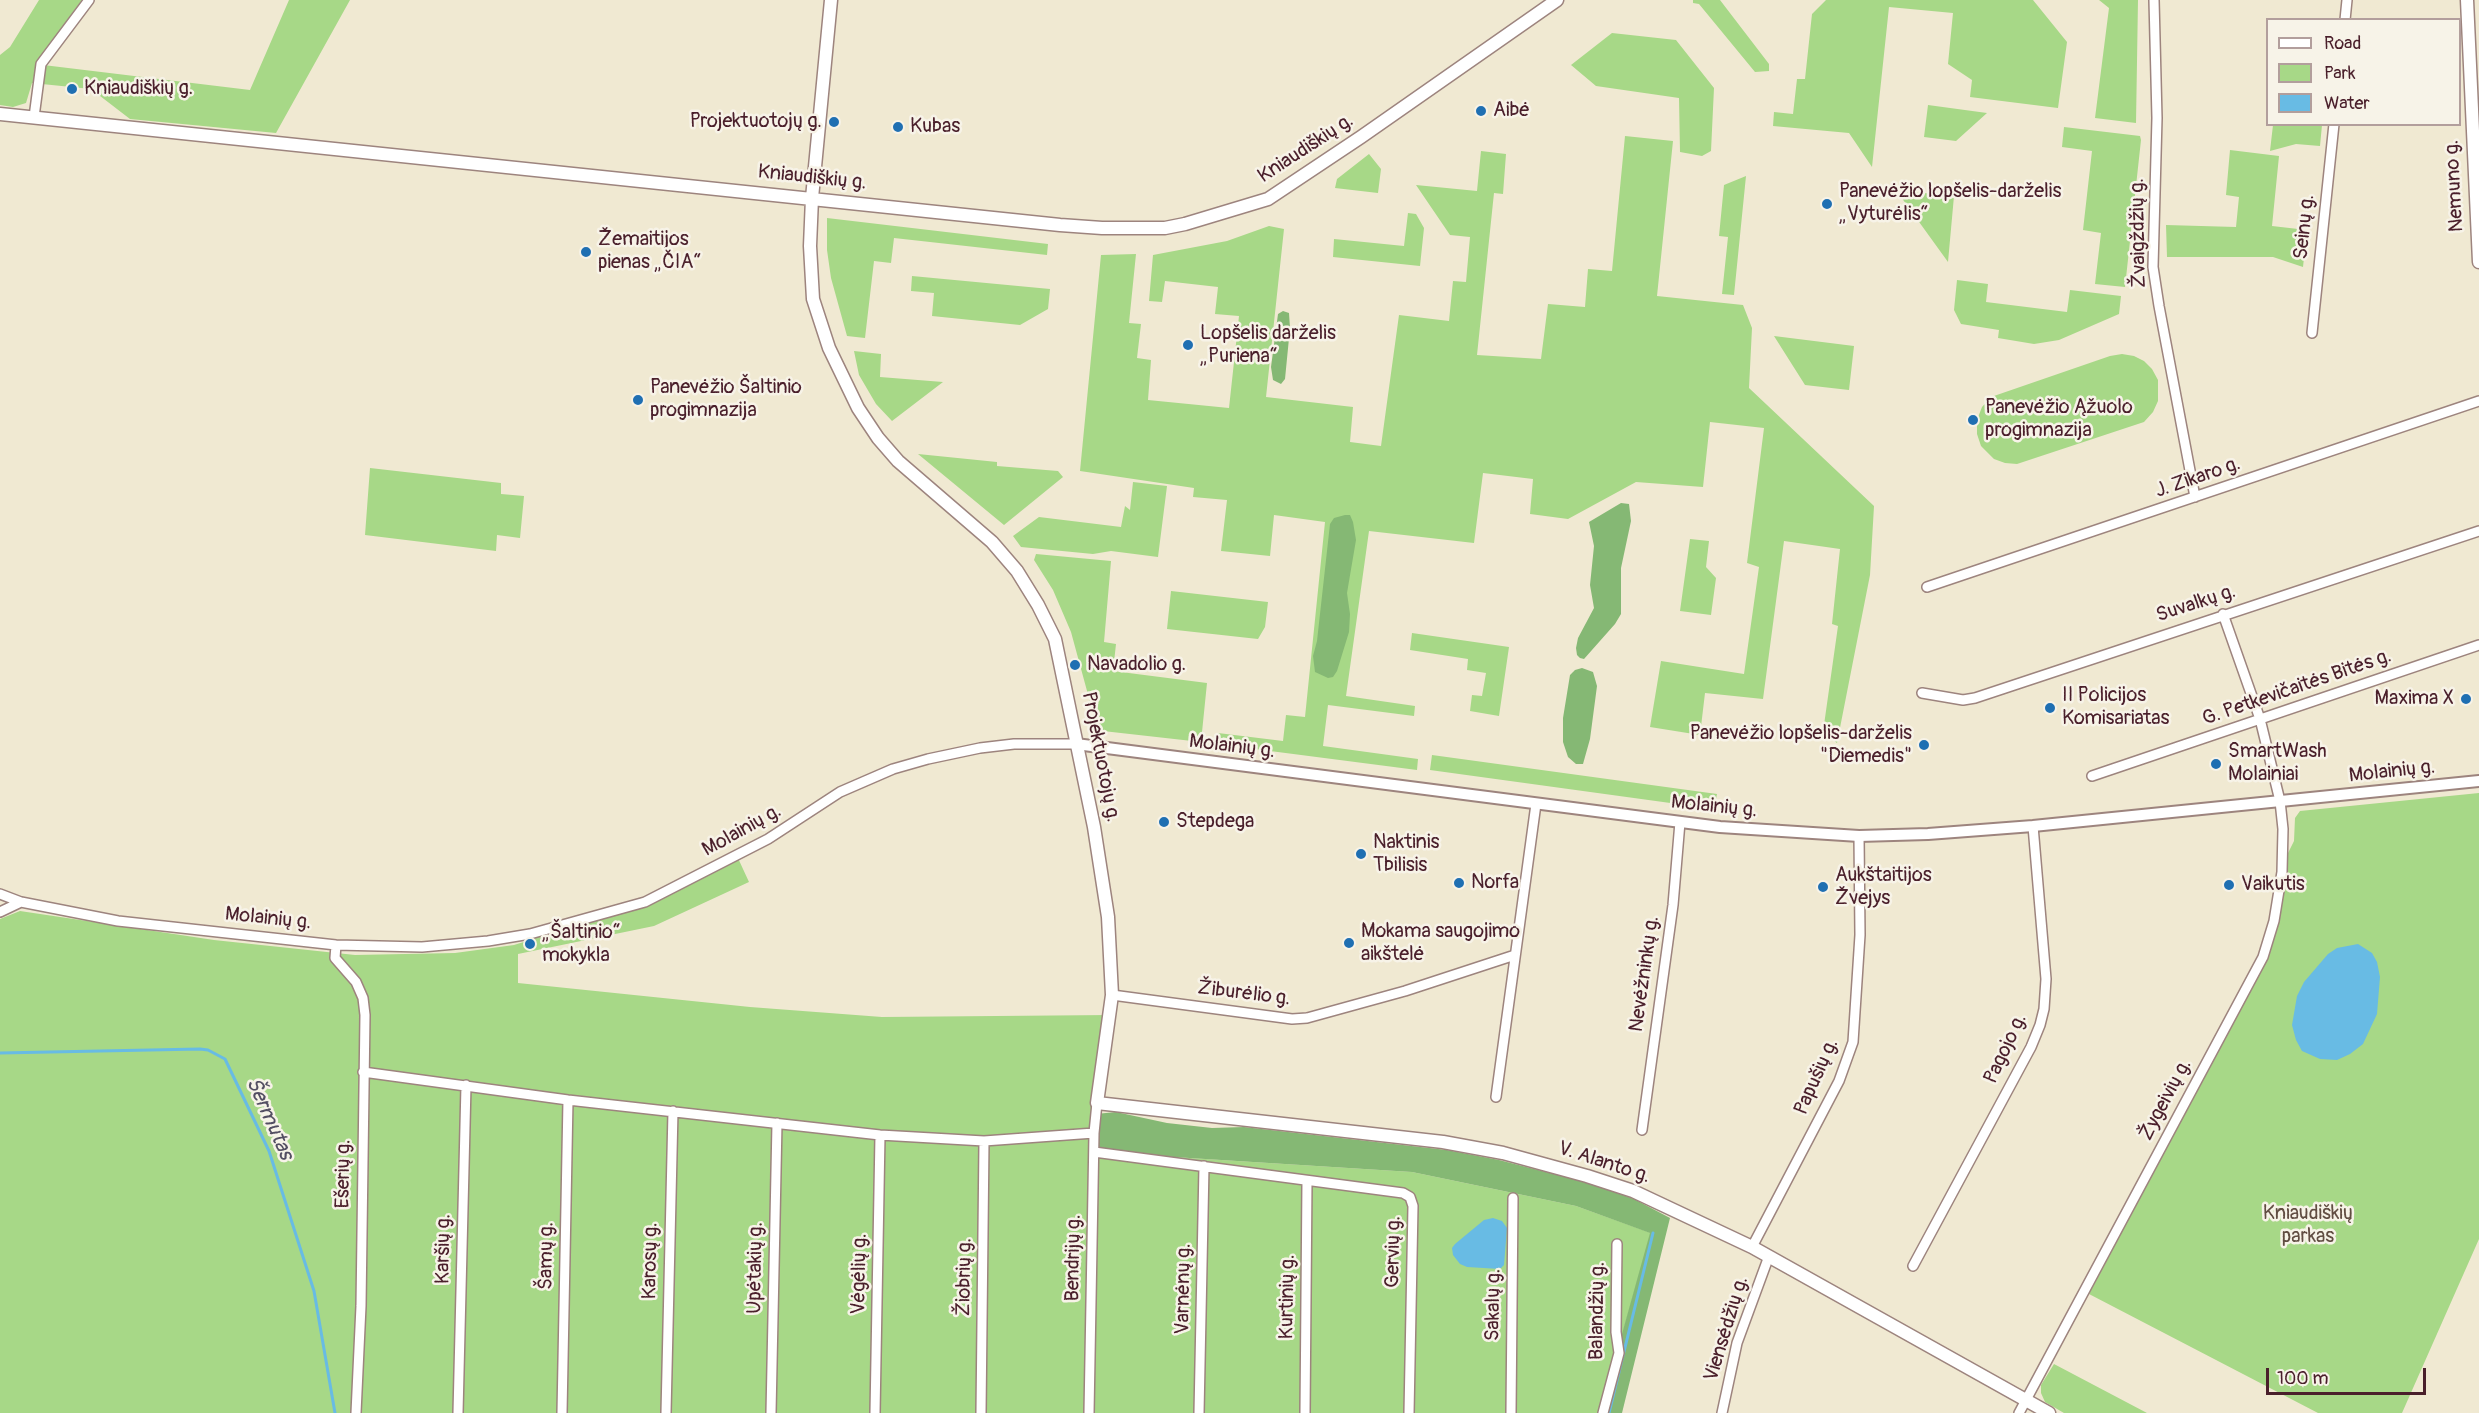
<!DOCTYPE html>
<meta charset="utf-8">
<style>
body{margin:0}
#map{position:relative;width:2479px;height:1413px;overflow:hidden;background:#f0e9d2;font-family:Pangolin,sans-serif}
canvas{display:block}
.legend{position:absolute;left:2266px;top:18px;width:195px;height:108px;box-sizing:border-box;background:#f7f3e8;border:2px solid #b29e9c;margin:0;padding:8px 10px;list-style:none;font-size:18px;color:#4a1f2b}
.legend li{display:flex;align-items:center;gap:12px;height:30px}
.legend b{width:30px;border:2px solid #b29e9c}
.scale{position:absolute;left:2266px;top:1368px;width:160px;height:27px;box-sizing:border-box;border:3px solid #4a1f2b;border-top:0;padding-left:8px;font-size:18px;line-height:21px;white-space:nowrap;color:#4a1f2b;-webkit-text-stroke:4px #f7f3e8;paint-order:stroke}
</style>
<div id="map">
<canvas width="2479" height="1413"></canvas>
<ul class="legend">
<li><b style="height:8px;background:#fff"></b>Road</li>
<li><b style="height:16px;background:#a7d887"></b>Park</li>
<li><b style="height:16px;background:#68bbe4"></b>Water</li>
</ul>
<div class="scale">100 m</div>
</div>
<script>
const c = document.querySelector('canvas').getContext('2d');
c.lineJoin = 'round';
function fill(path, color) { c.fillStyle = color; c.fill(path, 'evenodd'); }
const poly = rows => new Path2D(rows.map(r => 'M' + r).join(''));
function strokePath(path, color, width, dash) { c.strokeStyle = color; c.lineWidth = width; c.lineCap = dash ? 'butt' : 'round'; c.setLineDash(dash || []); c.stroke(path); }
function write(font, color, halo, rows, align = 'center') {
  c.font = font + ' Pangolin,sans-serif'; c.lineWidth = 5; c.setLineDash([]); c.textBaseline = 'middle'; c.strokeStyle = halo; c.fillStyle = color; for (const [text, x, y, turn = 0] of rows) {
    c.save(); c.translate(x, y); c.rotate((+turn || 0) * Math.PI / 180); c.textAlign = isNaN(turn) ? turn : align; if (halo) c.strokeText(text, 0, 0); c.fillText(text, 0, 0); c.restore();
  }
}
fill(poly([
 [39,0,82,0,35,64,250,90,289,0,350,0,276,133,130,119,91,89,32,83,26,103,13,107,0,105,0,55,10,47],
 [1693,0,1720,0,1769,64,1769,71,1755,72,1699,4,1693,3],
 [1826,0,2033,0,2067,42,2058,108,1970,97,1972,80,1948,64,1953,13,1889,7,1872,167,1849,133,1773,126,1774,112,1793,114,1797,79,1805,79,1812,14],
 [2099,0,2138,0,2136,123,2095,118,2109,8],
 [1612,33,1676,40,1714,88,1711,151,1702,156,1680,152,1679,98,1596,86,1571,65],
 [1928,105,1987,113,1956,141,1924,137],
 [2273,125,2322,125,2320,146,2296,144,2270,151],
 [2064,127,2140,136,2141,140,2125,287,2095,284,2101,233,2083,230,2092,151,2062,147],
 [1625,136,1673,141,1657,296,1743,305,1752,328,1749,388,1874,506,1870,575,1837,743,1823,732,1838,626,1832,624,1840,549,1784,541,1763,699,1705,693,1700,735,1650,727,1661,661,1744,674,1759,567,1747,563,1764,428,1710,422,1703,487,1636,482,1568,519,1530,514,1533,479,1483,473,1474,543,1369,531,1346,696,1415,706,1414,716,1328,705,1323,746,1418,759,1417,770,1216,744,1218,733,1283,741,1286,715,1305,717,1325,522,1274,515,1270,556,1221,551,1227,500,1193,497,1194,488,1080,471,1101,255,1136,254,1129,323,1141,324,1137,358,1151,360,1148,400,1229,408,1239,316,1215,314,1218,287,1165,281,1162,302,1149,301,1153,255,1227,241,1269,226,1284,229,1266,397,1353,407,1350,442,1381,446,1399,315,1449,321,1453,281,1466,282,1470,237,1450,235,1416,185,1477,191,1481,151,1506,154,1503,194,1494,193,1477,355,1541,359,1548,304,1585,307,1588,269,1612,271],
 [2230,150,2279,156,2272,226,2307,230,2303,267,2273,257,2167,257,2166,225,2236,227,2239,197,2226,195],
 [1369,154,1381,169,1378,193,1335,188,1337,179],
 [1746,176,1734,295,1722,294,1728,237,1719,236,1724,185],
 [1896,190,1954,196,1948,262],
 [1408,213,1416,214,1424,228,1420,266,1333,257,1334,239,1404,246],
 [827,218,1048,244,1047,255,894,238,891,263,874,261,865,338,847,336,831,278,827,250],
 [912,276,1050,289,1048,309,1020,325,932,316,934,293,911,291],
 [1957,280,1988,284,1986,302,2067,312,2070,290,2121,296,2119,314,2059,340,2034,344,1998,338,1999,330,1961,324,1954,310],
 [1774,336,1854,346,1849,390,1805,385],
 [854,351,881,354,880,377,943,382,892,421,876,404,859,375],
 [2122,354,2134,356,2144,361,2152,369,2158,380,2158,401,2153,412,2144,422,2017,464,2005,463,1994,459,1981,446,1977,434,1977,420,1982,407,1991,397,2110,356],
 [918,454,997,462,997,466,1058,471,1063,477,1004,525],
 [370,468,501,483,501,494,524,496,520,538,497,535,496,551,365,535],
 [1133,482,1167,486,1158,557,1111,551,1093,554,1021,547,1013,536,1039,517,1121,527,1125,506,1130,510],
 [1690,539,1709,541,1706,567,1716,578,1711,615,1680,611],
 [1036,554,1111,561,1104,642,1116,644,1113,671,1207,683,1201,742,1103,731,1096,724,1071,632,1053,590,1034,560],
 [1171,591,1268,602,1265,627,1258,639,1167,629],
 [1412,633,1509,647,1499,716,1470,711,1472,695,1482,696,1486,673,1467,670,1468,659,1410,650],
 [1432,755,1717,794,1714,809,1430,770],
 [2479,793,2479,1239,2402,1413,2318,1413,2089,1294,2266,958,2282,901,2288,853,2294,841,2295,818,2300,811],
 [737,856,749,882,654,926,518,954,518,983,750,1007,882,1017,1110,1015,1094,1152,1412,1172,1576,1206,1651,1233,1600,1413,0,1413,0,919,20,911,214,940,355,955,455,953,514,945,530,940,530,934,645,902],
 [2054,1364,2147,1413,2064,1413,2045,1402,2041,1393,2041,1385]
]), '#a7d887');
fill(poly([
 [1283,311,1289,313,1290,328,1285,379,1281,384,1273,380,1271,367,1278,314],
 [1621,503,1629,504,1631,521,1621,568,1621,614,1615,624,1584,659,1580,658,1577,655,1576,648,1578,638,1594,608,1590,585,1594,546,1589,522],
 [1345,515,1350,515,1353,522,1356,540,1347,593,1350,614,1349,632,1337,671,1333,677,1328,678,1315,672,1313,656,1317,641,1330,524,1334,518],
 [1582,668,1593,672,1597,686,1590,739,1583,764,1576,764,1568,757,1563,742,1563,718,1570,675,1575,670],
 [1116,1112,1167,1123,1212,1128,1244,1127,1447,1150,1499,1160,1589,1183,1634,1199,1670,1218,1622,1413,1600,1413,1650,1233,1576,1206,1412,1172,1094,1152,1096,1114]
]), '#85b874');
fill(poly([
 [2358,944,2372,953,2377,962,2380,977,2377,1014,2363,1044,2350,1054,2337,1060,2320,1059,2302,1051,2296,1040,2292,1025,2297,996,2304,982,2328,954,2337,948],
 [1493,1218,1502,1221,1507,1228,1504,1265,1500,1269,1467,1267,1460,1264,1453,1255,1452,1248,1455,1244,1484,1220]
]), '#68bbe4');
strokePath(poly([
 [0,1053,200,1049,208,1050,225,1059,269,1151,314,1291,335,1413],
 [1609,1413,1653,1233]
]), '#68bbe4', 3);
const minor = poly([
 [2154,0,2157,118,2153,267,2159,306,2195,497],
 [2345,20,2347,0],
 [34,117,41,64,89,0],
 [2312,333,2334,124],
 [1927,587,2479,401],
 [1922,693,1963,700,1975,698,2479,531],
 [2092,776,2479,645],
 [0,894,21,902,118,921,336,945,422,947,488,941,530,934,645,902,768,839,840,792,893,769,928,759,980,748,1014,744,1076,744],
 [0,912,21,902],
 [336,945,335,958,356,982,363,998,365,1015,361,1306,356,1413],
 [1112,995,1292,1019,1307,1018,1405,991,1515,955],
 [363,1072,568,1100,880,1135,984,1141,1094,1133],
 [1496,1097,1536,804],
 [1642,1130,1673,905,1680,822],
 [1094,1152,1403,1193,1410,1197,1413,1206,1409,1413],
 [1752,1247,1839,1081,1853,1042,1860,935,1859,836],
 [1913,1266,2031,1047,2040,1025,2044,1009,2046,979,2033,826],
 [458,1413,466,1085],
 [562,1413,568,1100],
 [666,1413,673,1111],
 [771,1413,777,1123],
 [875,1413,880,1135],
 [981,1413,984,1141],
 [1089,1413,1094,1133,1097,1103],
 [1199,1413,1204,1166],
 [1305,1413,1307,1181],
 [1511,1413,1513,1198],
 [1603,1413,1619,1353,1616,1332,1617,1244],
 [1722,1413,1737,1343,1769,1256],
 [2019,1413,2263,957,2274,921,2282,872,2283,829,2280,801,2260,719,2223,614]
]);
const tertiary = poly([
 [1076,744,1720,827,1859,836,1928,834,2033,826,2479,781]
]);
const secondary = poly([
 [831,0,812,198,810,246,813,299,829,348,858,408,878,438,898,461,992,542,1017,571,1038,605,1055,639,1094,827,1108,917,1112,995,1097,1103,1443,1142,1503,1153,1587,1176,1633,1191,1752,1247,2049,1413],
 [2467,0,2479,262],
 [0,114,1060,225,1102,228,1165,228,1185,224,1268,199,1361,137,1557,0]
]);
strokePath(minor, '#9d847e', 12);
strokePath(tertiary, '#9d847e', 14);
strokePath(secondary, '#9d847e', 15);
strokePath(minor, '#fff', 9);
strokePath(tertiary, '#fff', 10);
strokePath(secondary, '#fff', 12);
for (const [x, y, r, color] of [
 [72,89,6,"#1f6fb2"],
 [1481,111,6,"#1f6fb2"],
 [834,122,6,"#1f6fb2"],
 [898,127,6,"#1f6fb2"],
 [1827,204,6,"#1f6fb2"],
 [586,252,6,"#1f6fb2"],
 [1188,345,6,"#1f6fb2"],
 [638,400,6,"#1f6fb2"],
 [1973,420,6,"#1f6fb2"],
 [1075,665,6,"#1f6fb2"],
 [2466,699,6,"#1f6fb2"],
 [2050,708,6,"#1f6fb2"],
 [1924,745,6,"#1f6fb2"],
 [2216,764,6,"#1f6fb2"],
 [1164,822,6,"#1f6fb2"],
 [1361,854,6,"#1f6fb2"],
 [1459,883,6,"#1f6fb2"],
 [2229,885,6,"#1f6fb2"],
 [1823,887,6,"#1f6fb2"],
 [1349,943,6,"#1f6fb2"],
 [530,944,6,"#1f6fb2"]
]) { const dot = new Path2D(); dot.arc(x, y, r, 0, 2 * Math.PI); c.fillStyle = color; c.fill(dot); strokePath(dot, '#f7f3e8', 2); }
write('20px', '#4a1f2b', '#f7f3e8', [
 ["Kniaudiškių g.",84,89],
 ["Aibė",1493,111],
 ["Projektuotojų g.",822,122,"right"],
 ["Kubas",910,127],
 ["Panevėžio lopšelis-darželis",1839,192],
 ["„Vyturėlis“",1839,215],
 ["Žemaitijos",598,240],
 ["pienas „ČIA“",598,263],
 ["Lopšelis darželis",1200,334],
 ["„Puriena“",1200,357],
 ["Panevėžio Šaltinio",650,388],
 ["progimnazija",650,411],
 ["Panevėžio Ąžuolo",1985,408],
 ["progimnazija",1985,431],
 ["Navadolio g.",1087,665],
 ["II Policijos",2062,696],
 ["Komisariatas",2062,719],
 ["Maxima X",2454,699,"right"],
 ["Panevėžio lopšelis-darželis",1912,734,"right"],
 ["\"Diemedis\"",1912,757,"right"],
 ["SmartWash",2228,752],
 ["Molainiai",2228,775],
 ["Stepdega",1176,822],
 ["Naktinis",1373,843],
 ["Tbilisis",1373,866],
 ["Aukštaitijos",1835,876],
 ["Žvejys",1835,899],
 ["Norfa",1471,883],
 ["Vaikutis",2241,885],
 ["Mokama saugojimo",1361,932],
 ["aikštelė",1361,955],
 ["„Šaltinio“",542,933],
 ["mokykla",542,956]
], 'left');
write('20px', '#4a1f2b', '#f7f3e8', [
 ["Kniaudiškių g.",1306,149,-33],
 ["Kniaudiškių g.",812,178,6],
 ["Nemuno g.",2455,186,-93],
 ["Seinų g.",2305,227,-84],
 ["Žvaigždžių g.",2139,233,-91],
 ["J. Zikaro g.",2198,478,-19],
 ["Suvalkų g.",2196,604,-18],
 ["G. Petkevičaitės Bitės g.",2297,688,-19],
 ["Molainių g.",1232,747,7],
 ["Projektuotojų g.",1100,757,79],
 ["Molainių g.",2392,772,-6],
 ["Molainių g.",1714,807,6],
 ["Molainių g.",742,831,-29],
 ["Molainių g.",268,919,6],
 ["Nevėžninkų g.",1645,974,-82],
 ["Žiburėlio g.",1244,994,7],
 ["Pagojo g.",2006,1049,-65],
 ["Papušių g.",1817,1077,-66],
 ["Žygeivių g.",2166,1100,-62],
 ["V. Alanto g.",1604,1163,18],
 ["Ešerių g.",344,1174,-89],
 ["Karšių g.",444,1249,-89],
 ["Gervių g.",1394,1252,-89],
 ["Šamų g.",547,1256,-89],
 ["Bendrijų g.",1074,1258,-89],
 ["Karosų g.",651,1261,-89],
 ["Upėtakių g.",756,1268,-89],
 ["Vėgėlių g.",860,1274,-89],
 ["Žiobrių g.",965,1277,-89],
 ["Varnėnų g.",1184,1289,-89],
 ["Kurtinių g.",1288,1297,-89],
 ["Sakalų g.",1494,1305,-89],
 ["Balandžių g.",1598,1311,-89],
 ["Viensėdžių g.",1727,1329,-73]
]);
write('20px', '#614d42', '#f7f3e8', [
 ["Kniaudiškių",2308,1214],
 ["parkas",2308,1237]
]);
write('italic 21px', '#534e62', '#f7f3e8', [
 ["Šermutas",269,1119,66]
]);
</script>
